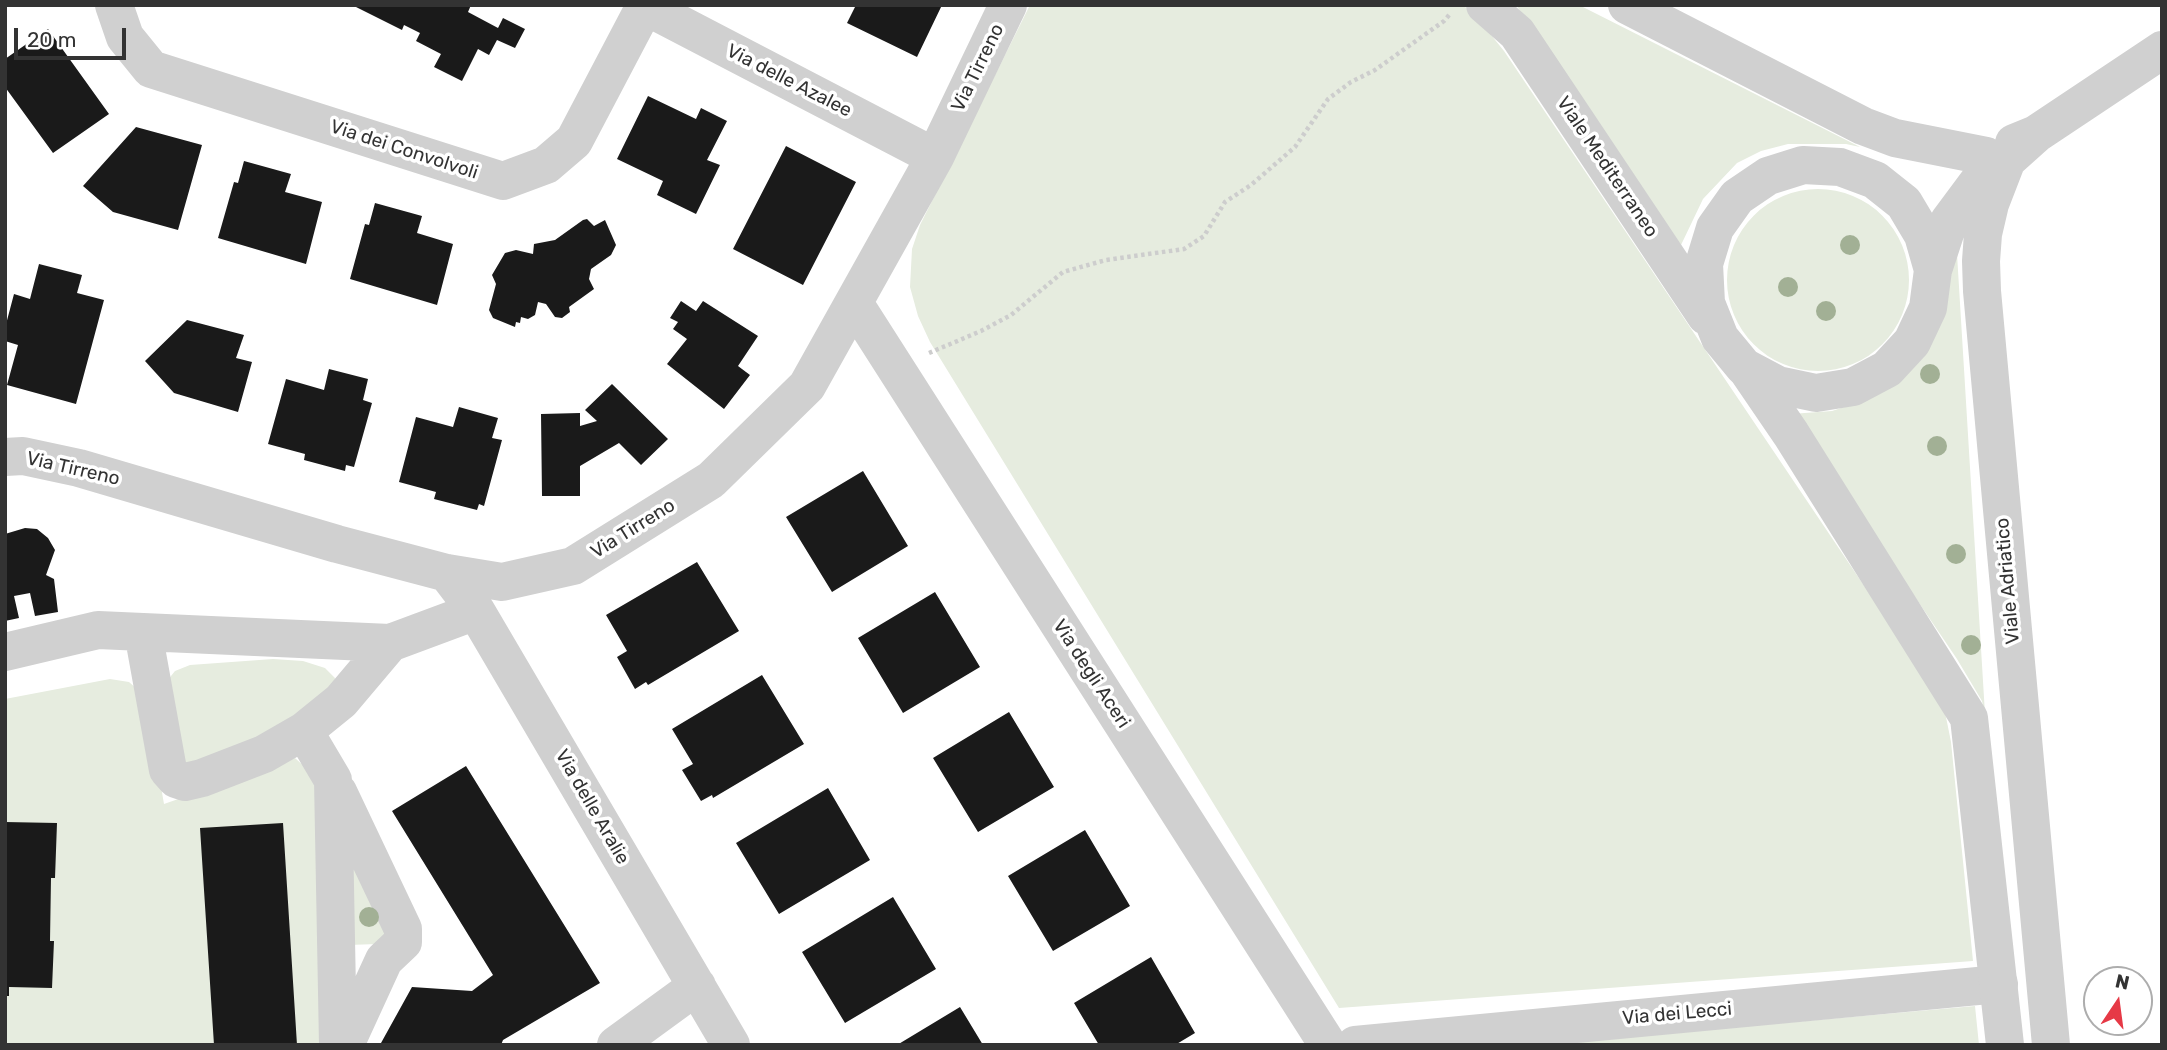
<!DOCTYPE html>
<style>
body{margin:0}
#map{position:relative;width:2167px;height:1050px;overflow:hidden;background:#fff;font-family:Rubik,sans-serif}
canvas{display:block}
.frame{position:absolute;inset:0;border:7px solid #333;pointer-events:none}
.north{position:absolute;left:2083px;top:966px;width:70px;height:70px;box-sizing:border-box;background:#fff;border:2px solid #adadad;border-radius:50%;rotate:13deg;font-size:19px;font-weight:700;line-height:28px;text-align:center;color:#333}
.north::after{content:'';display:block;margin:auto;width:24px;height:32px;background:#e63946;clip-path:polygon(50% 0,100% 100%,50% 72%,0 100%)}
.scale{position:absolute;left:14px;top:28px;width:112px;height:32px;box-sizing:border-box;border:4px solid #333;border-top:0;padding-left:9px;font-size:21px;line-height:24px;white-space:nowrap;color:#333;-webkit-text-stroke:5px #fff;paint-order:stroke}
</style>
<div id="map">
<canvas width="2167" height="1050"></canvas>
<div class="frame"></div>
<div class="north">N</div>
<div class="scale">20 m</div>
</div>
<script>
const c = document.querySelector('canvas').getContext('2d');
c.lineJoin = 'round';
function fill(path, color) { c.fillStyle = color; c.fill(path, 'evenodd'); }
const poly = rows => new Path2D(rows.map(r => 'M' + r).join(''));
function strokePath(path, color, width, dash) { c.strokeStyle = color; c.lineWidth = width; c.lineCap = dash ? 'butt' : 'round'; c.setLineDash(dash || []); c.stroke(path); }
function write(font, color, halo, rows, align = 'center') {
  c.font = font + ' Rubik,sans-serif'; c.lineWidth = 7; c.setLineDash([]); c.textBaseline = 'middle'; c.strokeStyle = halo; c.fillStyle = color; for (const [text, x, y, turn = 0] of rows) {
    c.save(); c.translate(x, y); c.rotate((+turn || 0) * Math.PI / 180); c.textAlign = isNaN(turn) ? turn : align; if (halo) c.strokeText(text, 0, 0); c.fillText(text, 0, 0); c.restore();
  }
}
fill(poly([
 [1030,5,1463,5,1479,20,1504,51,1937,694,1946,717,1951,742,1973,961,1339,1008,930,342,918,316,910,287,912,249,920,225],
 [1516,5,1579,5,1860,147,1846,144,1788,144,1761,151,1737,163,1703,199,1681,245],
 '1727 280a91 91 0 1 1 182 0a91 91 0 1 1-182 0Z',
 [1957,254,1985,714,1982,701,1957,659,1791,414,1832,411,1853,404],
 [273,659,303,661,325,668,335,678,334,688,278,729,187,772,167,681,175,671,190,665],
 [110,679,129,682,137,689,147,707,164,804,295,758,317,778,323,1045,5,1045,5,699],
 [346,862,355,871,393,934,379,944,347,945],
 [1975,1006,1979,1045,1535,1045]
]), '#e6ecdf');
fill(poly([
 [352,5,471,5,468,12,498,28,503,18,525,29,515,48,497,40,489,55,478,49,462,81,434,67,441,54,416,41,420,33,404,25,402,30],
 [856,5,942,5,917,57,847,23],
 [48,29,109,114,53,153,5,87,5,59],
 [648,96,696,119,701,108,727,121,707,160,720,165,696,214,657,195,663,181,617,159],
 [136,127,202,145,178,230,113,212,83,186],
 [786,146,856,182,803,285,733,249],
 [244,161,291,174,285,192,322,202,306,264,218,238,234,182,238,183],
 [375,203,422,216,417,233,453,244,437,305,350,279,365,224,369,225],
 [587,219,594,226,605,220,616,245,611,255,591,269,589,279,594,289,569,307,570,312,562,318,555,317,546,304,538,302,535,315,528,319,521,317,520,323,516,322,515,327,493,318,489,310,496,284,492,275,505,253,516,250,533,254,534,244,555,240,583,220],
 [39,264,82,275,77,293,104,300,76,404,7,385,18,345,5,341,5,328,14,294,30,299],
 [681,301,696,311,703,301,758,336,738,366,750,375,724,409,667,364,687,339,673,329,678,322,670,318],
 [187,320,244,335,236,358,252,362,238,412,174,393,145,361],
 [329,369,368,379,363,400,372,403,354,467,346,465,345,471,304,460,305,454,268,444,286,379,324,390],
 [612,384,668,439,641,465,619,443,580,466,580,496,542,496,541,414,580,413,580,426,597,421,585,410],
 [459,407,498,418,492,438,502,440,484,506,479,504,477,510,434,499,436,492,399,482,416,417,453,427],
 [863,471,908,546,832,592,786,517],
 [25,528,37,529,48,538,55,550,46,575,54,579,58,612,35,616,30,593,14,596,19,618,5,621,5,534],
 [697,562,739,631,648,685,646,682,635,689,617,657,627,651,606,615],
 [935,592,980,667,903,713,858,638],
 [762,675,804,744,713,798,712,795,701,801,682,770,693,764,672,729],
 [1009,712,1054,787,978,832,933,758],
 [466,766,600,983,503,1040,501,1045,382,1045,381,1043,412,987,472,991,493,975,392,811],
 [828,788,870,860,779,914,736,843],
 [5,822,57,823,55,878,51,878,50,941,54,941,52,988,9,987,9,996,5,996],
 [283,823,297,1045,214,1045,200,828],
 [1085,830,1130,906,1053,951,1008,876],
 [893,897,936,969,845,1023,802,952],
 [1151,957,1195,1033,1175,1045,1099,1045,1074,1003],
 [960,1007,983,1045,897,1045]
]), '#1a1a1a');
strokePath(poly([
 [929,353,981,331,1011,315,1063,272,1106,260,1184,249,1204,236,1225,202,1251,185,1295,147,1328,99,1351,82,1375,70,1444,21,1450,14]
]), '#cdcdcd', 4.5, [3.5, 3.5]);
strokePath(poly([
 [114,5,125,37,151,69,503,181,546,165,574,141,645,6],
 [643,5,935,157],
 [854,303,1328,1045],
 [5,457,23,456,79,468,337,544,447,573,502,582,573,566,711,480,807,386,935,157,1008,5],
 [447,573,476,611,731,1045],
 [143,632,168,770,176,779,185,782,202,778,264,754,304,731,341,701,390,643],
 [5,652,98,630,390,643,476,611],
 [304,731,333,780,338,1045],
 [338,792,403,929,403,942,384,960,345,1045],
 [616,1045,697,986],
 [1355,1045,1999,984]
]), '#d0d0d0', 38);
strokePath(poly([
 [1485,5,1517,33,1706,316],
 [1627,5,1863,126,1895,138,1986,156],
 [2036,134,2007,160,1990,204,1983,234,1981,261,1982,291,2051,1045],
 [2014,143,2036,134,2162,50],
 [1933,270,1923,235,1904,203,1875,180,1840,167,1803,165,1768,176,1737,197,1715,228,1704,264,1706,303,1720,338,1744,367,1778,385,1816,393,1853,387,1887,369,1912,342,1928,308,1933,270,1949,221,1978,182,2002,164],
 [1746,368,1791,434,1969,718,2005,1045]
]), '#d0d0d0', 38);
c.fillStyle = '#a2b095';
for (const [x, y] of [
 [1850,245],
 [1788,287],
 [1826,311],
 [1930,374],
 [1937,446],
 [1956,554],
 [1971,645],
 [369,917]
]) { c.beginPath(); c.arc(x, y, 10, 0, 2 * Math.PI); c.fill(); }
write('19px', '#333', '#fff', [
 ["Via Tirreno",978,68,-64],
 ["Via delle Azalee",789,81,27],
 ["Via dei Convolvoli",404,150,18],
 ["Viale Mediterraneo",1607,167,56],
 ["Via Tirreno",73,469,13],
 ["Via Tirreno",633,529,-32],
 ["Viale Adriatico",2008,581,-95],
 ["Via degli Aceri",1091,674,57],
 ["Via delle Aralie",592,807,60],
 ["Via dei Lecci",1677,1014,-5]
]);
</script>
